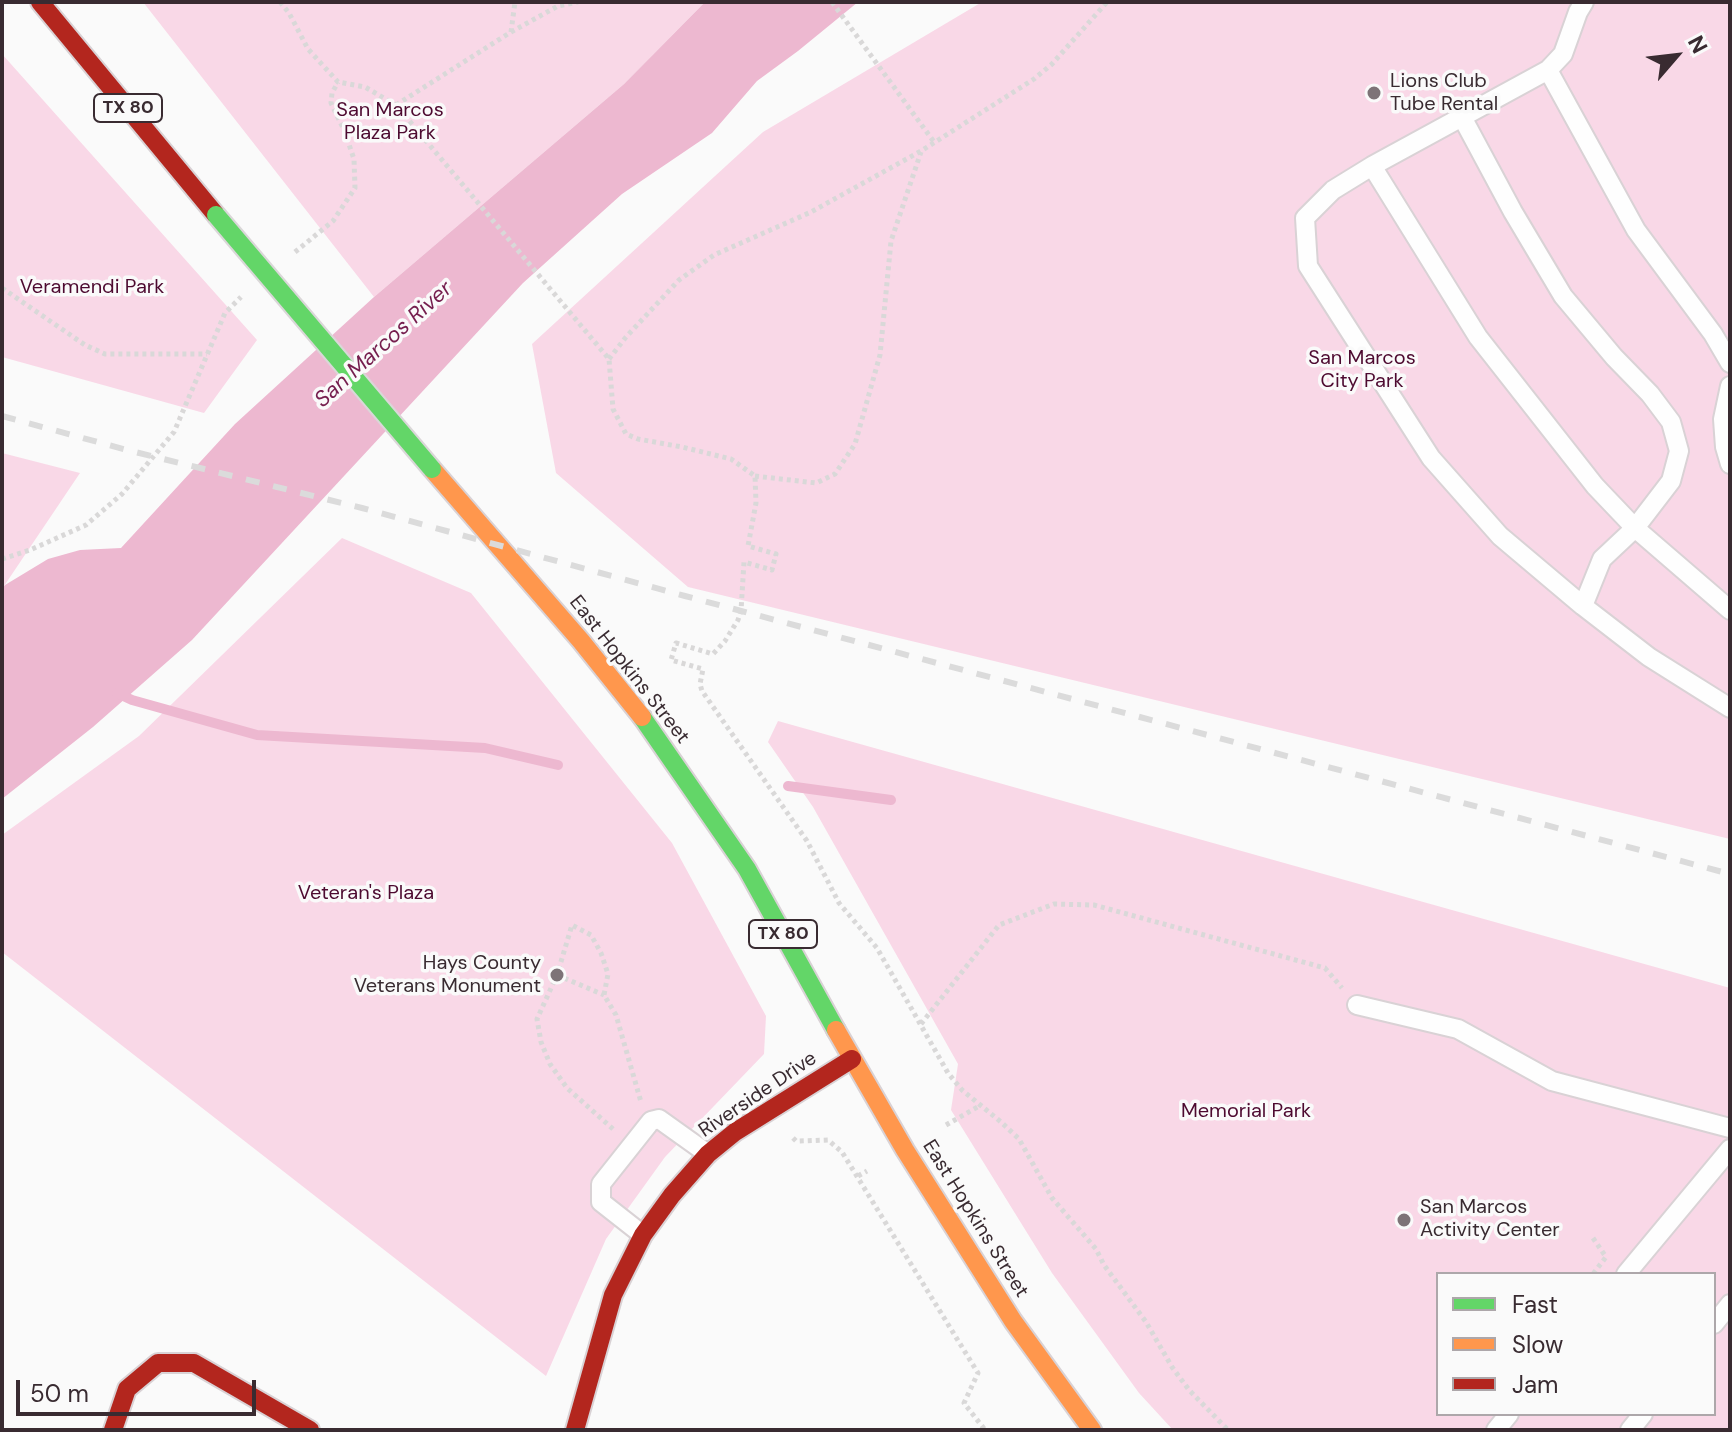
<!DOCTYPE html>
<style>
body{margin:0}
#map{position:relative;width:1732px;height:1432px;overflow:hidden;background:#fafafa;font-family:"DM Sans",sans-serif}
canvas{display:block}
.frame{position:absolute;inset:0;border:4px solid #392b31;pointer-events:none}
.legend{position:absolute;left:1436px;top:1272px;width:280px;height:144px;box-sizing:border-box;background:#fafafa;border:2px solid #ada7aa;margin:0;padding:10px 14px;list-style:none;font-size:24px;color:#392b31}
.legend li{display:flex;align-items:center;gap:16px;height:40px}
.legend b{width:40px;border:2px solid #ada7aa}
.north{position:absolute;left:1636px;top:16px;width:80px;height:80px;-webkit-text-stroke:6px #fafafa;paint-order:stroke;rotate:62deg;font-size:22px;font-weight:700;line-height:32px;text-align:center;color:#392b31}
.north::after{content:'';display:block;margin:auto;width:28px;height:36px;background:#392b31;clip-path:polygon(50% 0,100% 100%,50% 72%,0 100%)}
.scale{position:absolute;left:16px;top:1380px;width:240px;height:36px;box-sizing:border-box;border:4px solid #392b31;border-top:0;padding-left:10px;font-size:24px;line-height:28px;white-space:nowrap;color:#392b31;-webkit-text-stroke:6px #fafafa;paint-order:stroke}
</style>
<div id="map">
<canvas width="1732" height="1432"></canvas>
<div class="frame"></div>
<ul class="legend">
<li><b style="height:10px;background:#63d668"></b>Fast</li>
<li><b style="height:10px;background:#ff974d"></b>Slow</li>
<li><b style="height:10px;background:#b3261e"></b>Jam</li>
</ul>
<div class="north">N</div>
<div class="scale">50 m</div>
</div>
<script>
const c = document.querySelector('canvas').getContext('2d');
c.lineJoin = 'round';
function fill(path, color) { c.fillStyle = color; c.fill(path, 'evenodd'); }
const poly = rows => new Path2D(rows.map(r => 'M' + r).join(''));
function strokePath(path, color, width, dash) { c.strokeStyle = color; c.lineWidth = width; c.lineCap = dash ? 'butt' : 'round'; c.setLineDash(dash || []); c.stroke(path); }
function write(font, color, halo, rows, align = 'center') {
  c.font = font + ' "DM Sans",sans-serif'; c.lineWidth = 7; c.setLineDash([]); c.textBaseline = 'middle'; c.strokeStyle = halo; c.fillStyle = color; for (const [text, x, y, turn = 0] of rows) {
    c.save(); c.translate(x, y); c.rotate((+turn || 0) * Math.PI / 180); c.textAlign = isNaN(turn) ? turn : align; if (halo) c.strokeText(text, 0, 0); c.fillText(text, 0, 0); c.restore();
  }
}
fill(poly([
 [143,2,705,2,624,84,374,297],
 [982,2,1730,2,1730,839,688,587,556,473,532,344,763,132],
 [2,54,257,340,204,413,2,357],
 [2,453,80,473,2,589],
 [342,538,471,593,672,843,766,1016,764,1054,665,1157,606,1239,546,1376,2,952,2,835,139,736],
 [778,721,1730,988,1730,1430,1173,1430,1139,1393,1052,1273,951,1110,958,1064,813,807,768,742],
 [1438,1274,1714,1274,1714,1414,1438,1414]
]), '#f9d8e7');
fill(poly([
 [705,2,858,2,798,51,757,81,712,133,622,194,523,283,192,640,93,727,2,799,2,589,5,585,48,559,80,550,121,548,235,424,374,297,624,84]
]), '#edb8d0');
strokePath(poly([
 [117,693,132,700,257,735,485,748,558,765],
 [788,786,891,800]
]), '#edb8d0', 10);
const lane = poly([
 [1584,2,1578,12,1563,54,1548,70,1372,166,1333,190,1305,218,1308,266,1431,458,1500,536,1583,606,1649,657,1730,708],
 [1548,70,1636,230,1713,334,1730,363],
 [1372,166,1478,337,1595,486,1635,528,1671,481,1679,451,1671,422,1650,394,1614,357,1563,296,1513,212,1462,117],
 [1730,386,1723,419,1725,447,1730,464],
 [1583,606,1602,559,1635,528,1730,610],
 [1357,1005,1458,1029,1552,1081,1730,1128],
 [643,1235,601,1202,601,1184,651,1121,659,1119,708,1154],
 [1626,1274,1730,1149],
 [1714,1324,1730,1304],
 [1496,1430,1509,1414],
 [1630,1430,1643,1414]
]);
const fast = poly([
 [642,717,747,869,836,1030]
]);
const slow = poly([
 [432,469,581,641,642,717],
 [836,1030,905,1150,1013,1321,1092,1430]
]);
const jam = poly([
 [40,2,216,215],
 [113,1430,127,1389,158,1363,194,1363,310,1430],
 [575,1430,613,1295,643,1235,672,1195,708,1154,735,1132,852,1059]
]);
strokePath(lane, '#d9d2d5', 22);
strokePath(fast, '#d9d2d5', 22);
strokePath(slow, '#d9d2d5', 22);
strokePath(jam, '#d9d2d5', 22);
strokePath(poly([
 [280,2,289,13,308,49,338,82,365,87,396,105,609,359,613,409,626,434,638,439,682,447,731,459,755,476,756,503,748,546,776,554,772,570,744,562,741,611,738,620,725,641,713,654,676,643,671,660,703,669,700,684,702,691,807,841,839,903,877,948,948,1073,962,1090,1001,1122,1019,1139,1052,1198,1096,1249,1104,1265,1146,1322,1172,1367,1189,1390,1228,1430],
 [832,2,934,142],
 [511,32,558,6,578,2],
 [396,105,511,32,515,2],
 [295,252,333,221,355,188,354,159,344,130,331,103,332,93,338,82],
 [2,288,85,345,105,354,207,354],
 [609,359,626,337,679,280,714,255,811,212,921,151,1034,79,1052,64,1107,2],
 [755,476,816,483,835,474,855,444,880,355,891,241,921,152],
 [2,559,30,550,86,525,122,494,174,432,225,313,241,297],
 [557,975,604,995],
 [921,1024,999,925,1054,904,1094,905,1325,968,1342,988],
 [946,1125,981,1105],
 [613,1129,567,1088,550,1064,541,1042,537,1019,557,975,572,925,591,935,601,953,608,974,604,995,616,1015,641,1102],
 [793,1138,796,1141,828,1140,842,1152,978,1373,964,1403,985,1430],
 [858,1176,867,1171],
 [1593,1238,1606,1257,1593,1274]
]), '#d9d8d8', 5, [4, 4]);
strokePath(lane, '#fefefe', 18);
strokePath(fast, '#63d668', 18);
strokePath(slow, '#ff974d', 18);
strokePath(jam, '#b3261e', 18);
strokePath(poly([
 [2,416,127,450,362,508,685,596,1730,874]
]), '#dbdbdb', 6, [14, 14]);
const fastBridge = poly([
 [216,215,432,469]
]);
strokePath(fastBridge, '#dad7d8', 22, []);
strokePath(fastBridge, '#63d668', 18);
for (const [x, y, r, color] of [
 [1374,93,8,"#7d7377"],
 [557,975,8,"#7d7377"],
 [1404,1220,8,"#7d7377"]
]) { const dot = new Path2D(); dot.arc(x, y, r, 0, 2 * Math.PI); c.fillStyle = color; c.fill(dot); strokePath(dot, '#fafafa', 3); }
for (const [x, y, w] of [
 [128,108,68],
 [783,934,68]
]) { const box = new Path2D(); box.roundRect(x - w / 2, y - 14, w, 28, 6); c.fillStyle = '#fafafa'; c.fill(box); strokePath(box, '#392b31', 2); }
write('bold 18px', '#392b31', null, [
 ["TX 80",128,108],
 ["TX 80",783,934]
]);
write('20px', '#392b31', '#fafafa', [
 ["Lions Club",1390,82],
 ["Tube Rental",1390,105],
 ["Hays County",541,964,"right"],
 ["Veterans Monument",541,987,"right"],
 ["San Marcos",1420,1208],
 ["Activity Center",1420,1231]
], 'left');
write('20px', '#4d0a30', '#fafafa', [
 ["San Marcos",390,111],
 ["Plaza Park",390,134],
 ["Veramendi Park",92,288],
 ["San Marcos",1362,359],
 ["City Park",1362,382],
 ["Veteran's Plaza",366,894],
 ["Memorial Park",1246,1112]
]);
write('20px', '#392b31', '#fafafa', [
 ["East Hopkins Street",629,670,52],
 ["Riverside Drive",758,1095,-34],
 ["East Hopkins Street",975,1219,58]
]);
write('italic 22px', '#751e4e', '#fafafa', [
 ["San Marcos River",384,345,-42]
]);
</script>
